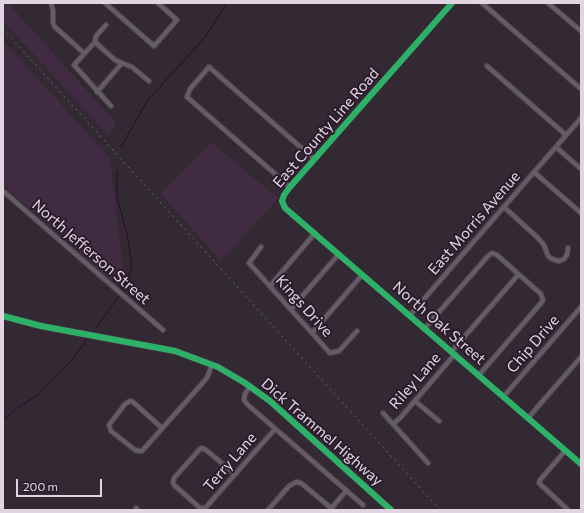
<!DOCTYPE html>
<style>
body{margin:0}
#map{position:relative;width:584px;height:513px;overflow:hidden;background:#322933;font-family:Commissioner,sans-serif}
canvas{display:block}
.frame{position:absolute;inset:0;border:4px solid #e1d5e2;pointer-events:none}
.scale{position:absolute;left:16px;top:479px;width:86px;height:18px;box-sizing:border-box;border:2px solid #e1d5e2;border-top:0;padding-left:5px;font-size:12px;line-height:14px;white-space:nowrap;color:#e1d5e2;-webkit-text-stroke:3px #2c1a2d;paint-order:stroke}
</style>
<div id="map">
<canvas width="584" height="513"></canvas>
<div class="frame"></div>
<div class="scale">200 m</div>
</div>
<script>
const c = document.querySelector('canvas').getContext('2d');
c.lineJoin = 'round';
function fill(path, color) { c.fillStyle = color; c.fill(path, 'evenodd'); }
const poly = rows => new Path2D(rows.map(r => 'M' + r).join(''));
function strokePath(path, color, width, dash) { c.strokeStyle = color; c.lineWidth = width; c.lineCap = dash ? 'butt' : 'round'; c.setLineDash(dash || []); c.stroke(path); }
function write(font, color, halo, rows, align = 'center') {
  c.font = font + ' Commissioner,sans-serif'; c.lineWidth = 4; c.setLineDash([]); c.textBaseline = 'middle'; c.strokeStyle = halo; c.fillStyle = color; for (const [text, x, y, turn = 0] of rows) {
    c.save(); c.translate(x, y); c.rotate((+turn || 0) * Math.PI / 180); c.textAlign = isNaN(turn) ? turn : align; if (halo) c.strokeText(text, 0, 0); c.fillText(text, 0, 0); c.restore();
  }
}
fill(poly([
 [3,3,8,3,117,124,108,135,3,21],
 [3,41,110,158,124,277,112,281,3,185],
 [211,142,278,198,221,261,161,194]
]), '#412b42');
strokePath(poly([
 [121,147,147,101,206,36,227,3],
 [117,171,117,197,127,234,132,267,125,287,122,291],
 [96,328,119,296],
 [3,420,21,405,37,396,71,361,86,341]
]), '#2d0930', 1);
const minor = poly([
 [51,3,53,11,53,23,55,27,84,53],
 [105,3,154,46,177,20,158,3],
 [452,3,290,187,284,195,282,201,285,208,581,464],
 [482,3,581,89],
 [548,3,581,31],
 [106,25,96,36,95,42,74,65,111,106],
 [95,42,115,60,132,67,149,81],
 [487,66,566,135],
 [97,92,122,63],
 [556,147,581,169],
 [534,172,581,213],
 [290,187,187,97,190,89,209,67,314,159],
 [3,191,163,330],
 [504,207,537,237,544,245,548,256,552,259,559,261,564,259,567,255,568,248],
 [261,247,249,263,330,353,339,351,357,331],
 [270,286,315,233],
 [291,309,339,254],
 [410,315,581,118],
 [425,328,488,256,492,253,497,255,541,294,543,300,541,303,479,375],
 [312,333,362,275],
 [452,351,518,275],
 [250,386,245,394,244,400,248,405,363,505],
 [504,396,581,307],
 [415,401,439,421],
 [383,413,428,463],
 [528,418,581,357],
 [393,424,401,417,455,354],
 [162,428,133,402,130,401,125,404,109,425,111,431,135,450,140,451,142,451,207,378,212,365],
 [565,451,540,480,539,483,568,510],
 [235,474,206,450,202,448,200,449,174,478,173,483,174,485,200,508,205,508,207,506,275,429],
 [136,508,138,510],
 [268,510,289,486,296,482,301,483,331,508],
 [330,510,346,491]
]);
const major = poly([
 [3,316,41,326,175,351,218,367,245,383,270,401,391,510]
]);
strokePath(minor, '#4e454f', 6);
strokePath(major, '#4e454f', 7);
strokePath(minor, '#655c65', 4);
strokePath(major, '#685d69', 5);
strokePath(poly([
 [3,29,440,510]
]), '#6e686f', 1, [2, 4]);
strokePath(poly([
 [452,3,290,187,284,195,282,201,285,208,581,464],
 [3,316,41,326,175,351,218,367,245,383,270,401,391,510]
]), '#2db169', 6);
write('15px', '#e1d5e2', '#2c1a2d', [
 ["East County Line Road",326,128,-49],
 ["East Morris Avenue",474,223,-49],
 ["North Jefferson Street",91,252,41],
 ["Kings Drive",304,306,48],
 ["North Oak Street",439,323,41],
 ["Chip Drive",533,344,-49],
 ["Riley Lane",415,381,-49],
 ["Dick Trammel Highway",322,432,41],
 ["Terry Lane",230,462,-49]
]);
</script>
